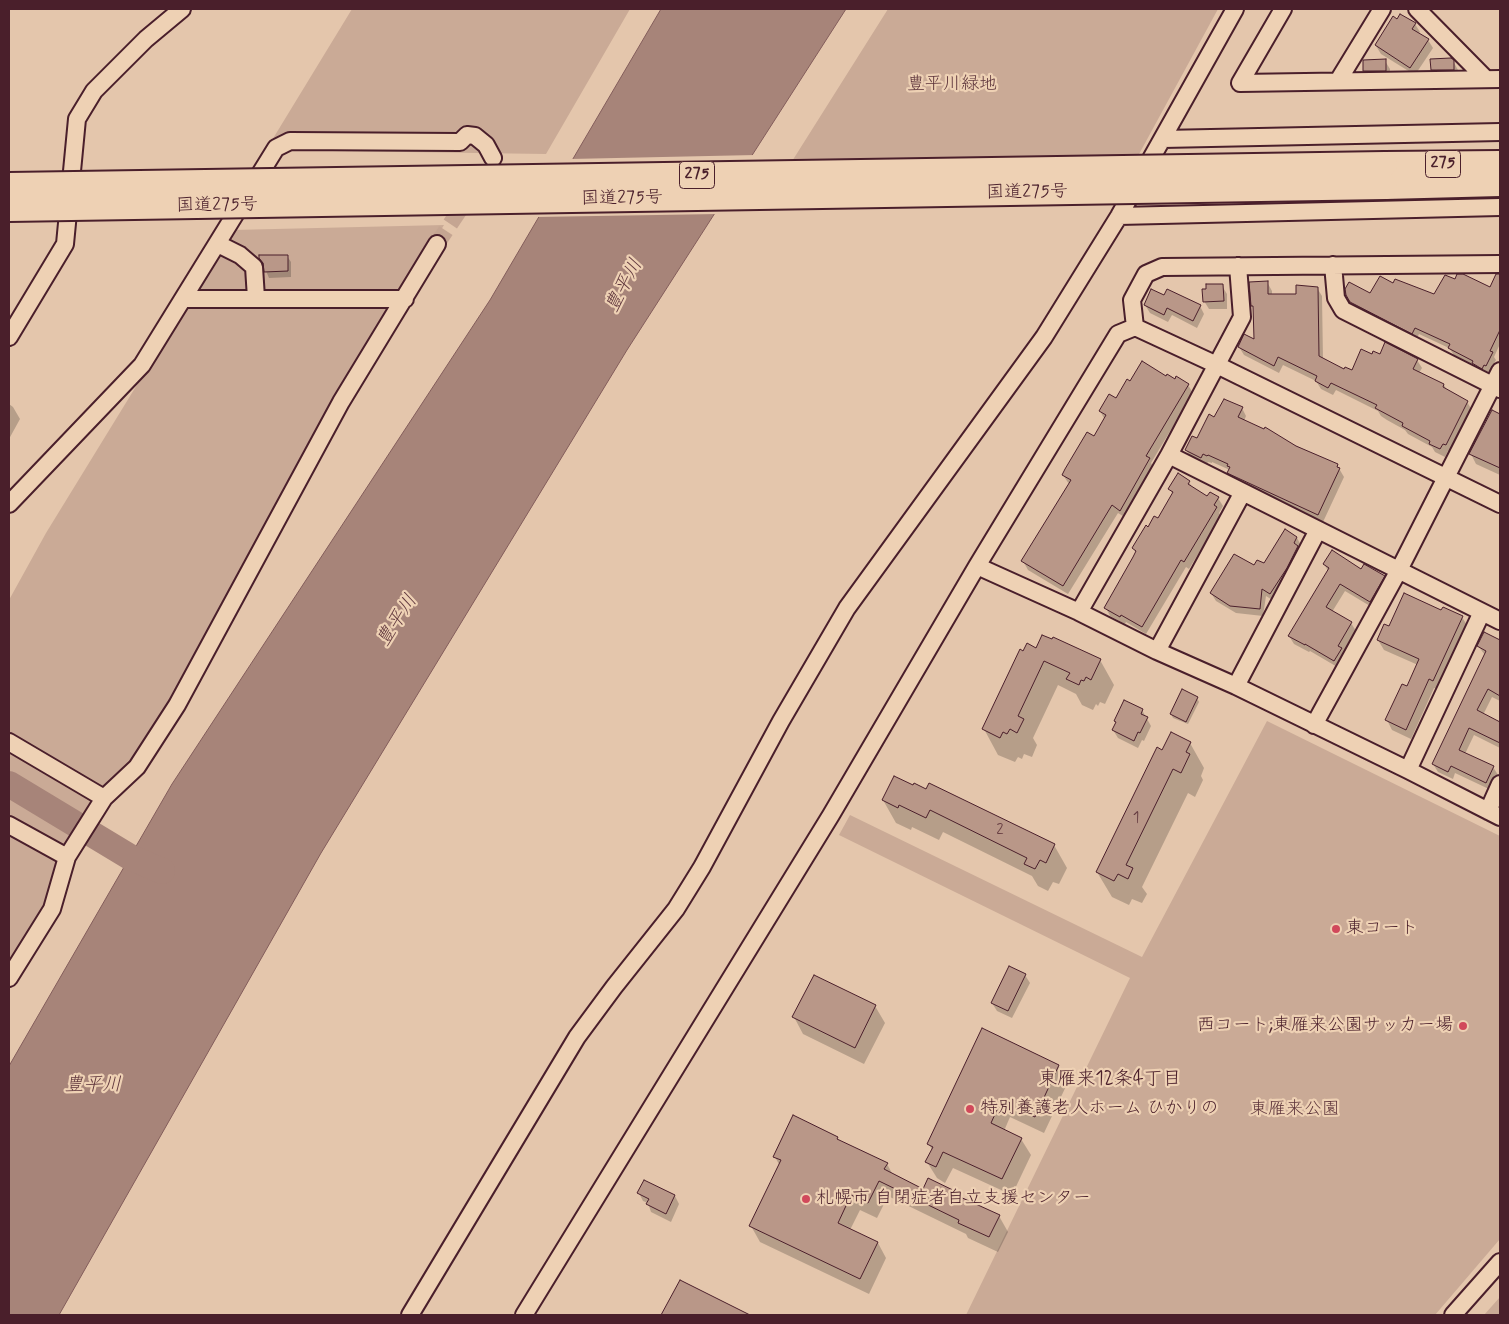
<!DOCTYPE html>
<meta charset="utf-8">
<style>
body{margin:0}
#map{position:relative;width:1509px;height:1324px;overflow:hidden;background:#e4c6ac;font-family:Mynerve,sans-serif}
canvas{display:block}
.frame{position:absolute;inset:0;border:10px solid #4a1f2b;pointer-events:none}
</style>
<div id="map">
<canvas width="1509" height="1324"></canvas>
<div class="frame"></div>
</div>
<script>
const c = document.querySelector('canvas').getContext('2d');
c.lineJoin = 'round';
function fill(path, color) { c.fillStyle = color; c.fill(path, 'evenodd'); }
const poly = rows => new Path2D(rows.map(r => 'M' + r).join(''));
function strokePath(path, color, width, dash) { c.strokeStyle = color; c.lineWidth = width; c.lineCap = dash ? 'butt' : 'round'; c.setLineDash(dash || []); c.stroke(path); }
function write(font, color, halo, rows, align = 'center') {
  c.font = font + ' Mynerve,"Klee One",sans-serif'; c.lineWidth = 4.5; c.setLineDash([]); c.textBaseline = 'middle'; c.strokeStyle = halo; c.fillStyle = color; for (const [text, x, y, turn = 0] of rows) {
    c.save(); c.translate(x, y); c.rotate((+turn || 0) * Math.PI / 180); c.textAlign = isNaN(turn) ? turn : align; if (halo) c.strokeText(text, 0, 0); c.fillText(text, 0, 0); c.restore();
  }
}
fill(poly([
 [352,9,630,9,546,154,266,150],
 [888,9,1218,9,1138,156,789,166],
 [444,225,339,400,135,764,114,783,49,905,9,969,9,600,46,533,213,261,222,256,233,230],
 [1267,721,1500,836,1500,1239,1435,1315,966,1315,1130,978,839,835,850,815,1142,957],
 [1500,1297,1500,1315,1484,1315]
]), '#caaa96');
const water = poly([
 [661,9,846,9,627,350,321,853,59,1315,9,1315,9,1066,172,784,490,300,661,9]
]);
fill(water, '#a78479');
strokePath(water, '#825c5a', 1);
fill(poly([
 [755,155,718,214,536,217,570,159]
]), '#e4c6ac');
fill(poly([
 [1415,24,1420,32,1418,34,1428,40,1433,48,1415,75,1381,54,1376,46],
 [1385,61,1390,69,1390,78,1369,79,1364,71],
 [1453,61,1458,70,1458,77,1437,78,1432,70],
 [287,256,291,262,291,277,269,278,266,271,265,265],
 [1496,276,1500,278,1500,344,1494,357,1496,360,1490,372,1488,371,1486,375,1477,371,1475,366,1454,355,1449,348,1419,334,1416,340,1356,310,1347,294,1370,294,1393,285,1435,296,1455,281,1490,288],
 [1267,282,1272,291,1272,295,1298,295,1317,288,1322,296,1323,360,1344,370,1352,372,1372,355,1417,360,1422,368,1419,373,1444,385,1447,390,1467,402,1472,410,1451,453,1448,451,1445,457,1435,452,1432,447,1408,434,1405,430,1387,420,1381,416,1378,411,1336,390,1333,395,1321,389,1316,381,1283,365,1279,373,1244,355,1239,347,1255,341,1254,309,1252,306,1251,283],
 [1222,286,1227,294,1227,309,1209,309,1204,301,1208,290],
 [1164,297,1200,306,1204,314,1197,328,1172,315,1168,322,1150,313,1145,305],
 [1167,378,1188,385,1193,393,1151,463,1154,468,1126,518,1118,513,1068,594,1028,570,1023,561,1069,484,1063,475,1094,438,1105,420,1100,411,1117,399,1130,382],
 [9,404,13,407,20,419,9,439],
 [1242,408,1246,416,1244,421,1337,465,1344,477,1323,522,1233,481,1228,473,1230,470,1212,462,1212,463,1208,462,1206,466,1191,458,1186,450,1198,440,1214,418],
 [1500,413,1500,475,1476,464,1471,454],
 [1189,482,1192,487,1208,497,1210,493,1218,498,1223,506,1219,513,1221,516,1189,569,1186,567,1146,634,1126,622,1125,624,1110,616,1106,608,1136,553,1133,548,1149,528,1159,520,1173,495,1170,489],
 [1297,538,1301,545,1299,549,1302,554,1274,601,1266,596,1263,616,1236,613,1216,601,1211,593,1255,567,1265,565],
 [1324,564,1384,576,1388,585,1375,609,1345,591,1332,612,1351,623,1356,631,1343,652,1346,657,1339,668,1310,651,1309,652,1294,644,1289,636,1328,571],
 [1442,611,1462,617,1468,627,1439,690,1434,688,1411,739,1392,730,1387,720,1407,688,1418,665,1384,650,1378,640,1389,628],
 [1484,633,1500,641,1500,701,1492,697,1483,715,1500,723,1500,748,1474,735,1465,754,1493,767,1498,775,1491,790,1455,773,1453,779,1438,772,1433,764,1485,655,1478,646],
 [1036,649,1100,660,1114,685,1105,704,1100,702,1098,706,1096,704,1093,710,1082,705,1076,694,1058,685,1033,738,1037,745,1032,757,1024,754,1022,759,1018,757,1015,762,998,755,984,729,1024,652],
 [1197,698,1199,702,1188,724,1173,718,1171,714],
 [1142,710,1151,726,1144,741,1142,740,1138,748,1118,738,1113,730],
 [1190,743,1204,768,1201,776,1203,780,1195,797,1188,793,1142,887,1147,894,1142,903,1132,899,1129,905,1112,897,1097,872,1163,751],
 [914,787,1054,845,1067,868,1059,884,1053,882,1048,891,1038,886,1032,876,943,832,939,840,912,827,911,830,896,823,883,800],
 [1025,975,1030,983,1012,1018,997,1011,992,1003],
 [875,1006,885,1023,864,1064,803,1034,794,1017],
 [1058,1066,1068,1082,1044,1133,1010,1117,1004,1131,1021,1139,1031,1155,1012,1195,953,1168,945,1183,937,1178,927,1162,932,1150,929,1144],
 [837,1138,839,1141,887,1164,893,1175,923,1190,959,1194,962,1199,999,1216,1008,1232,998,1252,968,1238,966,1234,888,1196,877,1218,860,1210,850,1230,878,1243,886,1258,869,1294,760,1242,751,1226,780,1166,775,1157],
 [664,1191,675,1196,679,1204,671,1222,651,1212,648,1203,643,1201,639,1193],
 [680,1282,748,1315,663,1315]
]), '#0003');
strokePath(poly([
 [9,784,130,857,162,871]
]), '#a78479', 26);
const building = poly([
 [1400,14,1416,23,1412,29,1429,39,1410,68,1375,45,1393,16,1397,19,1400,14],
 [1451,58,1454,60,1454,70,1431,70,1430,59,1451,58],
 [1386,59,1386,71,1363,71,1363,60,1386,59],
 [259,255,288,255,288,271,264,272,263,263,259,258,259,255],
 [1457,274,1463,274,1490,287,1496,274,1500,274,1500,330,1490,351,1493,352,1486,366,1484,365,1482,369,1472,363,1473,361,1448,348,1450,344,1415,328,1412,334,1350,302,1346,295,1345,289,1349,282,1370,293,1380,276,1393,283,1395,279,1434,294,1445,275,1455,279,1457,274],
 [1268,281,1268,294,1296,294,1296,285,1318,287,1319,356,1344,369,1345,367,1352,370,1361,349,1372,354,1373,351,1380,354,1385,342,1418,359,1413,369,1444,384,1443,387,1468,401,1446,445,1443,444,1440,449,1429,444,1430,441,1402,426,1403,423,1375,408,1377,405,1331,383,1328,388,1315,381,1317,376,1278,357,1274,366,1238,347,1244,334,1254,339,1253,306,1251,306,1249,282,1268,281],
 [1206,284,1223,284,1224,301,1203,302,1202,289,1206,289,1206,284],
 [1151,289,1164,295,1167,289,1201,305,1193,321,1167,308,1164,315,1144,305,1151,289],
 [1142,361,1166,376,1167,374,1175,379,1176,376,1189,384,1146,456,1150,458,1120,511,1112,505,1063,586,1021,561,1071,480,1062,475,1065,469,1087,432,1094,436,1106,415,1099,411,1109,394,1116,398,1127,379,1130,381,1142,361],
 [1224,399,1243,407,1238,417,1264,429,1265,427,1296,446,1338,464,1337,467,1340,468,1318,515,1227,473,1230,467,1227,466,1228,464,1208,455,1207,456,1203,454,1201,458,1185,450,1192,436,1197,438,1209,414,1214,417,1224,399],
 [1492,410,1500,414,1500,468,1469,454,1492,410],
 [1178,473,1190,481,1188,484,1207,496,1210,492,1219,497,1214,505,1217,507,1184,562,1181,560,1142,627,1121,615,1120,617,1104,608,1133,557,1136,551,1132,548,1146,525,1148,527,1154,516,1158,518,1173,492,1168,489,1178,473],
 [1285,529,1297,537,1294,543,1298,546,1287,568,1270,594,1262,589,1260,609,1230,606,1210,593,1234,554,1254,565,1257,560,1264,563,1285,529],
 [1332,550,1361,569,1364,564,1385,576,1370,602,1340,584,1326,607,1352,622,1338,646,1342,648,1334,661,1305,644,1305,645,1288,636,1329,568,1323,564,1332,550],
 [1404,593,1441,610,1443,607,1463,616,1433,681,1429,679,1406,730,1385,720,1402,684,1407,686,1419,659,1377,640,1384,624,1389,626,1404,593],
 [1484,632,1500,640,1500,696,1488,689,1477,710,1500,722,1500,743,1469,728,1459,750,1494,766,1486,783,1451,766,1448,772,1432,764,1486,651,1477,646,1484,632],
 [1042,635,1052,639,1053,637,1101,659,1091,680,1086,677,1084,681,1081,680,1079,685,1066,679,1070,673,1044,661,1018,716,1024,719,1017,733,1010,729,1007,734,1003,732,1000,738,982,729,1020,649,1023,651,1027,643,1036,648,1042,635],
 [1182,689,1198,697,1186,722,1170,714,1182,689],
 [1124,700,1143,709,1141,714,1148,717,1140,733,1138,732,1134,741,1112,730,1116,722,1114,721,1124,700],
 [1171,732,1191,742,1186,752,1190,754,1181,773,1173,769,1126,865,1133,868,1128,879,1118,874,1114,881,1096,872,1157,747,1162,750,1171,732],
 [894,776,913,785,914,783,926,789,929,783,1055,844,1046,863,1040,860,1035,869,1024,864,1027,858,930,810,926,818,899,805,898,808,882,800,894,776],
 [1009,966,1026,974,1008,1011,991,1003,1009,966],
 [814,975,876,1005,855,1048,792,1017,814,975],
 [982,1028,1059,1065,1035,1117,1001,1101,991,1123,1022,1138,1002,1179,943,1152,936,1167,925,1162,933,1147,927,1144,982,1028],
 [793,1115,838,1137,837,1139,888,1163,884,1169,923,1189,928,1178,959,1193,958,1196,1000,1215,989,1237,958,1223,959,1220,879,1181,868,1203,851,1195,838,1223,878,1242,860,1279,749,1226,781,1160,773,1157,793,1115],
 [644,1180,675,1195,666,1214,646,1204,649,1199,637,1193,644,1180],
 [680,1280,750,1315,661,1315,680,1280]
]);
fill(building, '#b99788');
strokePath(building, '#4a1f2b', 1);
strokePath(poly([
 [437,244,469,196]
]), '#c5a592', 16, [16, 8]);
const minor = poly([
 [1283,9,1240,83,1500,79],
 [1417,9,1486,79],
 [1338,81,1382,9],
 [1163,139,1500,132],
 [1119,216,1500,207],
 [218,244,240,255,254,267,256,298],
 [1333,265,1336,298,1343,310,1500,389],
 [184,299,405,299],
 [1135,327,1132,300,1146,274,1162,267,1500,264],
 [9,337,65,244,77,119,94,91,146,39,182,9],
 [1169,455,1500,621],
 [9,504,142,365,276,148,290,141,460,142,467,135,475,136,486,145,493,158],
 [977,566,1079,612,1157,651,1236,686,1408,770,1500,817],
 [1079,612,1169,455,1242,317,1238,266],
 [1157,651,1243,492],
 [1236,686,1318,530],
 [1314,725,1399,570,1500,371],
 [9,742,104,798,67,857,9,825],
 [1408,770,1482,612],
 [104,798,137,767,177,705,341,402,437,244],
 [1488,811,1500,784],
 [9,978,52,909,67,857],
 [410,1315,577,1037,614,987,676,909,702,867,781,721,847,608,1044,337,1119,216,1235,9],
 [524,1315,831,815,977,566,1118,334,1135,327,1217,365,1500,504],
 [1453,1315,1500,1262]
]);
const highway = poly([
 [1385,164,1500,163],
 [1385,187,1500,184]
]);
strokePath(minor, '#4a1f2b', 20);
strokePath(highway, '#4a1f2b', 28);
strokePath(minor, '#eed1b4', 16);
strokePath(highway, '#eed1b4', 24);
const highwayBridge = poly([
 [9,185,1385,164],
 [9,209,1385,187]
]);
strokePath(highwayBridge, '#4a1f2b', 28, []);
strokePath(highwayBridge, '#eed1b4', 24);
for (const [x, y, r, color] of [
 [1336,929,5,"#d1495b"],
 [1463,1026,5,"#d1495b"],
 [970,1109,5,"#d1495b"],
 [806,1199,5,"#d1495b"]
]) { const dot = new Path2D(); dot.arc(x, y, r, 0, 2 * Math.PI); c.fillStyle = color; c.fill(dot); strokePath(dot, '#eed1b4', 2); }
write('15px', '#663d42', null, [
 ["1",1136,819],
 ["2",1000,831]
]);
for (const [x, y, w] of [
 [1443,164,35],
 [697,175,35]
]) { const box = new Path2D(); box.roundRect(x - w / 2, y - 13.5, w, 27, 4); c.fillStyle = '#eed1b4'; c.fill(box); strokePath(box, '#4a1f2b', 1); }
write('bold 16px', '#4a1f2b', null, [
 ["275",1443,164],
 ["275",697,175]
]);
write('18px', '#5d343b', '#eed1b4', [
 ["豊平川緑地",952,85],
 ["東雁来公園",1295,1110]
]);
write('18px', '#4a1f2b', '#eed1b4', [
 ["国道275号",1027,193,-1],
 ["国道275号",622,199,-1],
 ["国道275号",217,206,-1]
]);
write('18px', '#4a1f2b', '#eed1b4', [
 ["東コート",1346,929],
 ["西コート;東雁来公園サッカー場",1453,1026,"right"],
 ["特別養護老人ホーム ひかりの",980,1109],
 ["札幌市 自閉症者自立支援センター",816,1199]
], 'left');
write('italic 19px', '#61383e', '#eed1b4', [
 ["豊平川",625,286,-62],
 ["豊平川",398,621,-57],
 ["豊平川",93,1086]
]);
write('19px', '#4a1f2b', '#eed1b4', [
 ["東雁来12条4丁目",1110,1080]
]);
</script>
